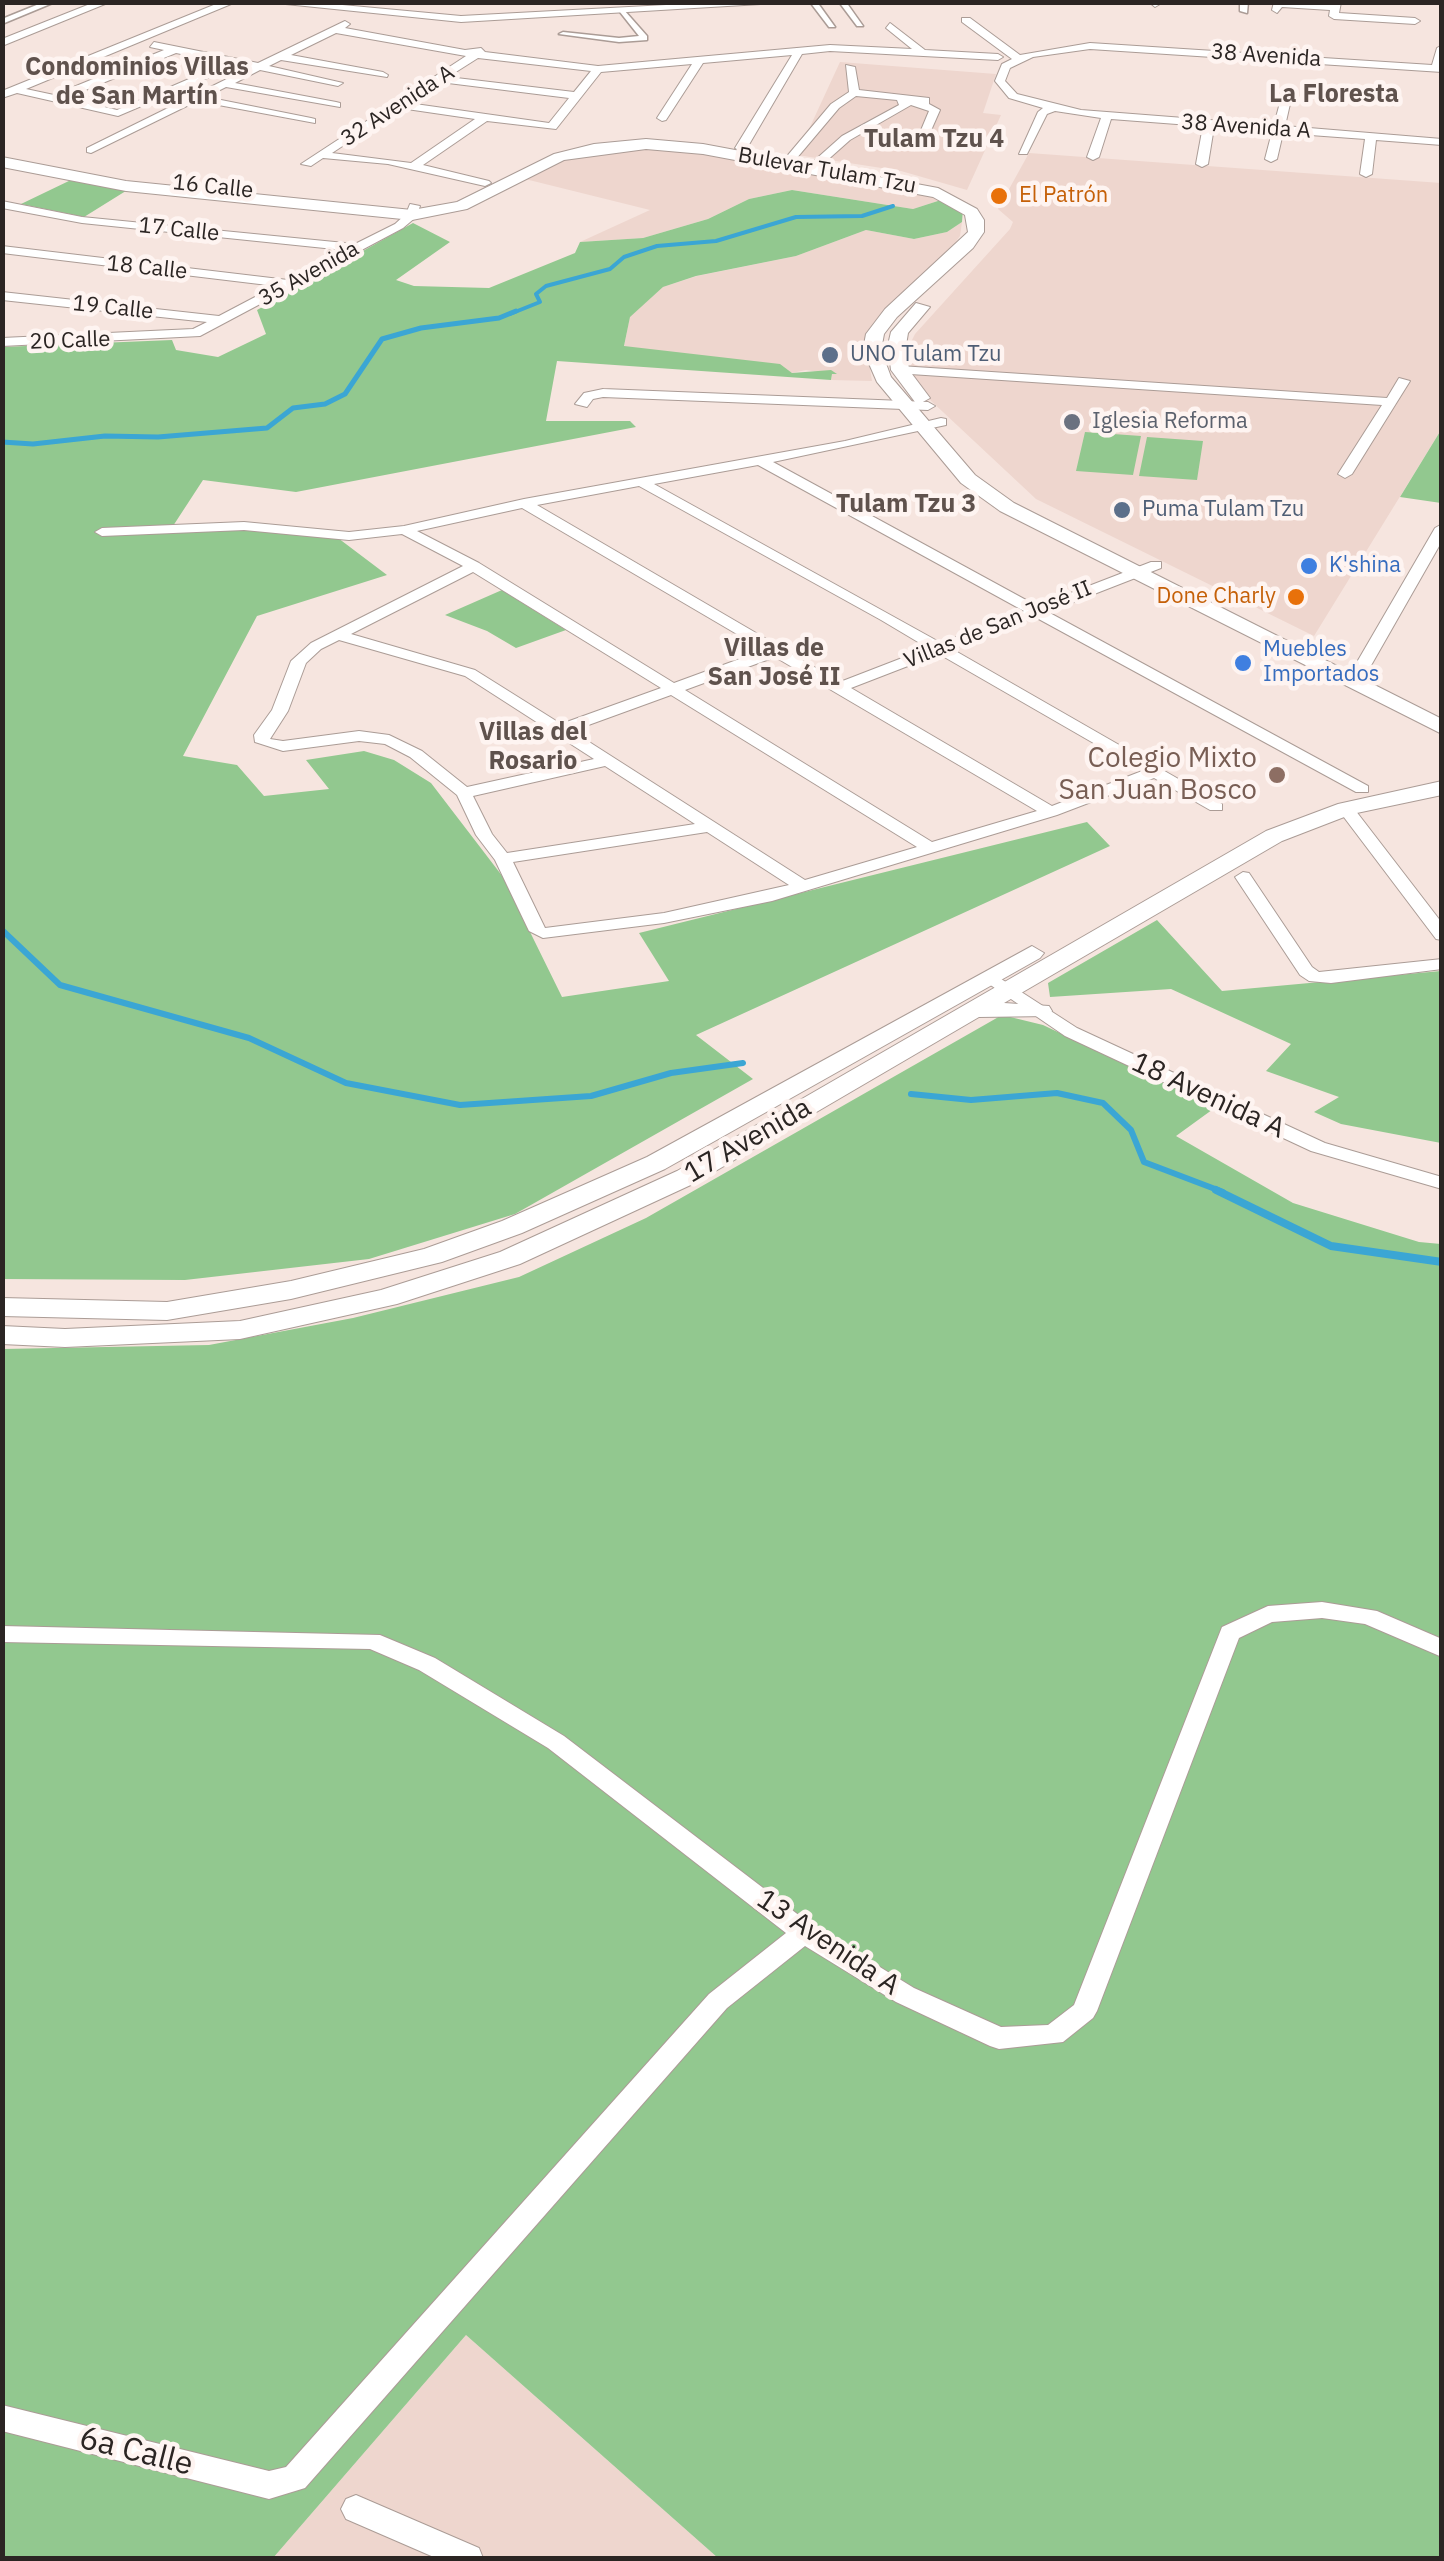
<!DOCTYPE html>
<meta charset="utf-8">
<style>
body{margin:0}
#map{position:relative;width:1444px;height:2561px;overflow:hidden;background:#f6e5df;font-family:"IBM Plex Sans",sans-serif}
canvas{display:block}
.frame{position:absolute;inset:0;border:5px solid #2b2523;pointer-events:none}
</style>
<div id="map">
<canvas width="1444" height="2561"></canvas>
<div class="frame"></div>
</div>
<script>
const c = document.querySelector('canvas').getContext('2d');
c.lineJoin = 'round';
function fill(path, color) { c.fillStyle = color; c.fill(path, 'evenodd'); }
const poly = rows => new Path2D(rows.map(r => 'M' + r).join(''));
function strokePath(path, color, width, dash) { c.strokeStyle = color; c.lineWidth = width; c.lineCap = dash ? 'butt' : 'round'; c.setLineDash(dash || []); c.stroke(path); }
function write(font, color, halo, rows, align = 'center') {
  c.font = font + ' "IBM Plex Sans",sans-serif'; c.lineWidth = 9; c.setLineDash([]); c.textBaseline = 'middle'; c.strokeStyle = halo; c.fillStyle = color; for (const [text, x, y, turn = 0] of rows) {
    c.save(); c.translate(x, y); c.rotate((+turn || 0) * Math.PI / 180); c.textAlign = isNaN(turn) ? turn : align; if (halo) c.strokeText(text, 0, 0); c.fillText(text, 0, 0); c.restore();
  }
}
fill(poly([
 [840,62,996,74,983,113,1001,115,967,190,901,171,797,155],
 [629,147,681,149,911,190,941,200,913,209,792,190,749,199,708,219,643,238,580,242,650,210,525,179,565,159],
 [1029,153,1441,183,1441,430,1314,636,1036,499,928,398,903,358,915,334,1010,229,1013,222,998,209],
 [962,222,960,236,952,247,874,322,865,336,872,381,831,380,832,374,806,370,792,373,783,368,624,347,630,316,663,287,697,276,796,256,866,230,914,239,947,232],
 [466,2335,718,2558,273,2558]
]), '#eed6ce');
fill(poly([
 [73,179,129,189,84,217,21,204],
 [792,190,913,209,941,200,963,208,962,222,947,232,914,239,866,230,796,256,696,276,663,287,630,317,624,346,780,364,792,373,831,370,837,374,832,374,831,380,557,361,546,421,630,421,636,427,296,492,203,480,173,526,296,529,338,538,387,575,257,616,183,756,237,765,264,796,329,789,306,760,364,751,394,760,431,783,503,877,562,997,669,981,639,933,1087,822,1110,846,696,1035,753,1079,515,1214,369,1259,185,1280,3,1279,2,347,172,340,176,350,218,357,266,334,257,310,413,223,450,242,396,280,414,286,489,288,575,253,580,242,643,238,708,219,749,199],
 [1441,430,1441,503,1400,497],
 [1085,432,1141,436,1133,475,1076,471],
 [1147,437,1203,441,1197,480,1139,476],
 [502,590,566,630,516,648,487,631,445,615],
 [1157,920,1222,991,1441,971,1441,1143,1341,1124,1314,1112,1339,1097,1266,1071,1291,1044,1171,989,1050,997,1048,983],
 [1002,1015,1043,1025,1216,1107,1176,1136,1293,1203,1419,1242,1441,1244,1441,2558,718,2558,466,2335,273,2558,3,2558,3,1349,209,1345,353,1318,519,1277,646,1218]
]), '#92c88f');
strokePath(poly([
 [510,314,540,302,536,294,546,286,610,269,624,257,657,246,716,241,796,217,862,216,893,206]
]), '#3ba6d4', 4);
strokePath(poly([
 [2,442,33,444,105,436,158,437,267,428,293,408,325,404,345,394,382,339,421,328,499,318,516,311]
]), '#3ba6d4', 5);
strokePath(poly([
 [2,930,60,985,249,1038,346,1083,460,1105,591,1096,671,1073,743,1063],
 [911,1094,971,1100,1057,1093,1103,1103,1131,1130,1144,1162,1223,1192]
]), '#3ba6d4', 6);
strokePath(poly([
 [1216,1190,1331,1246,1442,1262]
]), '#3ba6d4', 8);
const pedestrian = poly([
 [44,2,55,2,2,24,2,19,44,2],
 [810,2,817,2,835,27,829,27,810,2],
 [839,2,846,2,863,26,857,26,839,2],
 [1240,2,1248,2,1247,13,1240,11,1240,2],
 [624,10,647,36,647,40,619,42,559,34,563,32,619,38,639,36,620,12,624,10]
]);
const minor = poly([
 [95,2,110,2,2,46,2,39,95,2],
 [221,2,236,2,26,89,54,95,164,50,150,47,154,42,258,63,345,21,350,24,345,28,465,50,481,48,485,52,598,66,830,45,912,49,886,28,890,23,925,50,998,54,1003,57,998,60,830,51,802,54,747,148,741,151,735,148,792,55,703,63,666,120,662,121,657,118,692,64,601,72,556,129,487,121,423,165,489,181,491,183,485,186,388,164,323,158,311,166,301,164,466,56,336,33,291,55,383,72,388,75,387,77,281,60,269,66,343,83,338,86,260,70,235,83,336,102,340,103,340,107,226,87,206,97,311,118,315,119,315,123,197,101,91,153,87,152,87,148,249,68,238,65,118,116,17,93,2,98,2,91,221,2],
 [176,53,226,63,117,110,66,98,176,53],
 [478,58,591,71,574,92,448,77,478,58],
 [440,82,569,98,549,123,408,103,440,82],
 [400,108,475,119,411,163,332,153,400,108],
 [266,2,310,2,461,16,722,2,794,2,461,22,266,2],
 [1149,2,1159,2,1160,4,1155,7,1149,2],
 [1274,2,1341,2,1339,13,1415,18,1420,21,1415,24,1334,19,1329,16,1330,10,1282,7,1277,13,1272,10,1274,2],
 [962,18,970,18,1020,55,1090,43,1432,65,1437,48,1442,45,1442,72,1090,49,1033,57,1010,68,1005,81,1017,94,1081,110,1274,125,1282,95,1287,92,1292,95,1285,126,1442,139,1442,145,1376,140,1372,174,1366,177,1360,174,1365,139,1283,133,1277,159,1271,162,1265,159,1272,132,1214,127,1208,164,1202,167,1196,164,1203,126,1111,119,1099,157,1093,160,1087,157,1101,118,1055,111,1047,114,1027,154,1019,154,1038,112,1043,108,1009,98,995,81,1002,64,1012,59,962,22,962,18],
 [846,65,855,67,859,90,929,98,929,104,940,110,929,135,924,138,919,135,929,111,911,105,850,140,823,164,815,164,815,160,842,136,899,105,897,100,856,96,839,108,796,159,788,159,788,155,831,104,849,92,846,65],
 [2,201,82,217,355,244,395,224,406,214,410,204,420,206,416,217,403,228,200,336,2,346,2,338,193,329,207,322,2,300,2,292,219,316,276,286,2,253,2,246,288,280,344,250,82,223,2,208,2,201],
 [900,366,1387,398,1399,378,1410,381,1352,474,1345,478,1338,474,1382,405,895,373,895,367,900,366],
 [603,389,928,402,935,406,928,410,603,397,593,399,587,407,575,404,584,393,603,389],
 [941,418,946,419,946,425,773,462,1037,606,1151,562,1161,562,1161,568,1048,612,1368,786,1368,792,1356,792,1035,617,952,649,1222,804,1222,810,1210,810,1154,778,1057,815,772,901,664,923,543,938,529,931,495,860,476,835,457,795,410,757,385,744,359,741,283,751,255,742,254,735,272,710,291,661,311,643,463,566,402,534,349,540,244,530,102,536,95,532,102,528,244,522,349,532,404,526,524,499,845,441,941,418],
 [758,465,1024,611,941,643,654,484,758,465],
 [639,486,881,620,928,648,840,682,537,505,639,486],
 [522,508,764,650,674,683,479,563,417,531,522,508],
 [473,572,661,688,561,724,475,670,351,634,473,572],
 [339,640,465,676,594,759,467,787,422,751,389,735,359,731,283,741,270,739,288,711,306,663,321,649,339,640],
 [939,654,1142,771,1052,806,851,688,939,654],
 [775,657,1037,811,932,842,685,690,775,657],
 [671,695,917,847,805,880,572,731,671,695],
 [605,766,695,824,507,853,492,834,473,796,605,766],
 [707,832,789,885,664,913,545,928,513,862,707,832],
 [1442,524,1442,541,1369,669,1366,672,1356,672,1353,669,1435,528,1442,524],
 [1346,804,1352,806,1442,923,1442,940,1436,939,1340,812,1338,809,1346,804],
 [1243,872,1249,873,1312,967,1319,972,1442,959,1442,969,1331,983,1309,981,1300,975,1235,877,1243,872],
 [995,975,1077,1028,1325,1143,1442,1177,1442,1189,1311,1151,1065,1036,989,984,986,980,995,975],
 [1322,1602,1377,1611,1442,1639,1442,1657,1365,1624,1322,1618,1272,1622,1239,1638,1097,2011,1093,2018,1063,2042,999,2049,990,2046,896,2002,805,1946,727,2008,305,2488,269,2499,2,2431,2,2405,269,2471,286,2467,709,1994,786,1933,548,1748,419,1670,370,1649,2,1642,2,1626,380,1635,435,1658,564,1736,813,1926,914,1988,1001,2027,1048,2025,1074,2005,1222,1627,1268,1606,1322,1602],
 [356,2495,479,2548,483,2558,436,2558,346,2519,341,2509,346,2499,356,2495]
]);
const secondary = poly([
 [646,139,703,144,938,188,977,209,984,220,984,232,973,248,897,317,884,334,881,350,891,377,975,475,1014,503,1442,719,1442,734,1000,511,961,483,877,382,863,350,866,334,885,309,968,232,965,215,933,197,703,154,646,149,564,160,467,209,412,220,126,191,2,167,2,157,126,181,412,210,457,202,554,154,594,144,646,139],
 [916,303,930,307,908,333,906,345,909,370,930,398,921,403,915,402,891,370,888,345,891,332,916,303],
 [1442,781,1442,795,1352,814,1282,841,1004,1003,1049,1006,1052,1011,1049,1016,979,1017,695,1183,520,1264,397,1304,240,1339,65,1347,2,1344,2,1326,65,1329,240,1321,381,1290,500,1252,677,1171,1266,831,1338,804,1442,781],
 [1032,946,1044,953,1040,958,665,1169,522,1233,442,1262,291,1299,167,1320,2,1316,2,1298,167,1302,291,1281,424,1249,502,1221,647,1157,1032,946]
]);
strokePath(pedestrian, '#ab9c96', 3);
strokePath(minor, '#ab9c96', 2);
strokePath(secondary, '#ab9c96', 2);
fill(pedestrian, '#fff');
fill(minor, '#fff');
fill(secondary, '#fff');
for (const [x, y, r, color] of [
 [999,196,10,"#e8710a"],
 [830,355,10,"#5c6f8a"],
 [1072,422,10,"#6b7280"],
 [1122,510,10,"#5c6f8a"],
 [1309,566,10,"#3f7fe0"],
 [1296,597,10,"#e8710a"],
 [1243,663,10,"#3f7fe0"],
 [1277,775,10,"#8d6e63"]
]) { const dot = new Path2D(); dot.arc(x, y, r, 0, 2 * Math.PI); c.fillStyle = color; c.fill(dot); strokePath(dot, '#fef4f1', 4); }
write('22px', '#2b2523', '#fef4f1', [
 ["38 Avenida",1266,56,4],
 ["32 Avenida A",398,106,-33],
 ["38 Avenida A",1246,127,4],
 ["Bulevar Tulam Tzu",827,171,10],
 ["16 Calle",213,187,6],
 ["17 Calle",179,230,6],
 ["18 Calle",147,268,6],
 ["35 Avenida",309,274,-29],
 ["19 Calle",113,308,6],
 ["20 Calle",70,341,-2],
 ["Villas de San José II",998,625,-22]
]);
write('22px', '#c56008', '#fef4f1', [
 ["El Patrón",1019,196],
 ["Done Charly",1276,597,"right"]
], 'left');
write('22px', '#4e5e75', '#fef4f1', [
 ["UNO Tulam Tzu",850,355],
 ["Puma Tulam Tzu",1142,510]
], 'left');
write('22px', '#5b616d', '#fef4f1', [
 ["Iglesia Reforma",1092,422]
], 'left');
write('22px', '#366cbe', '#fef4f1', [
 ["K'shina",1329,566],
 ["Muebles",1263,650],
 ["Importados",1263,675]
], 'left');
write('bold 25px', '#5f524d', '#fef4f1', [
 ["Condominios Villas",137,68],
 ["de San Martín",137,97],
 ["La Floresta",1334,95],
 ["Tulam Tzu 4",934,140],
 ["Tulam Tzu 3",906,505],
 ["Villas de",774,649],
 ["San José II",774,678],
 ["Villas del",533,733],
 ["Rosario",533,762]
]);
write('28px', '#785e54', '#fef4f1', [
 ["Colegio Mixto",1257,759],
 ["San Juan Bosco",1257,791]
], 'right');
write('28px', '#2b2523', '#fef4f1', [
 ["18 Avenida A",1208,1096,25],
 ["17 Avenida",748,1141,-30],
 ["13 Avenida A",828,1943,34]
]);
write('32px', '#2b2523', '#fef4f1', [
 ["6a Calle",136,2452,14]
]);
</script>
